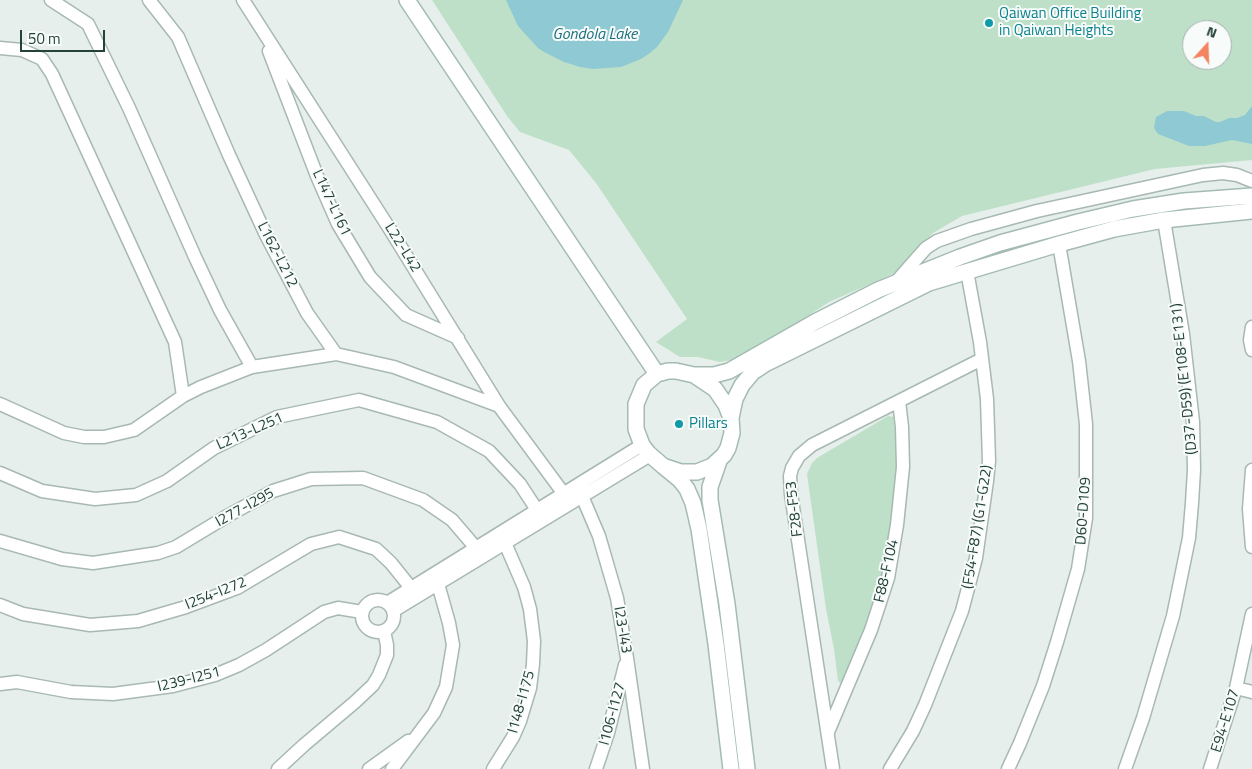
<!DOCTYPE html>
<style>
body{margin:0}
#map{position:relative;width:1252px;height:769px;overflow:hidden;background:#e6efeb;font-family:"Titillium Web",sans-serif}
canvas{display:block}
.north{position:absolute;left:1182px;top:20px;width:50px;height:50px;box-sizing:border-box;background:#f7fbf9;border:1px solid #a3b1ad;border-radius:50%;rotate:20deg;font-size:14px;font-weight:700;line-height:20px;text-align:center;color:#24423a}
.north::after{content:'';display:block;margin:auto;width:18px;height:22px;background:#f4845f;clip-path:polygon(50% 0,100% 100%,50% 72%,0 100%)}
.scale{position:absolute;left:20px;top:30px;width:85px;height:22px;box-sizing:border-box;border:2px solid #24423a;border-top:0;padding-left:6px;font-size:15px;line-height:18px;white-space:nowrap;color:#24423a;-webkit-text-stroke:4px #f7fbf9;paint-order:stroke}
</style>
<div id="map">
<canvas width="1252" height="769"></canvas>
<div class="north">N</div>
<div class="scale">50 m</div>
</div>
<script>
const c = document.querySelector('canvas').getContext('2d');
c.lineJoin = 'round';
function fill(path, color) { c.fillStyle = color; c.fill(path, 'evenodd'); }
const poly = rows => new Path2D(rows.map(r => 'M' + r).join(''));
function strokePath(path, color, width, dash) { c.strokeStyle = color; c.lineWidth = width; c.lineCap = dash ? 'butt' : 'round'; c.setLineDash(dash || []); c.stroke(path); }
function write(font, color, halo, rows, align = 'center') {
  c.font = font + ' "Titillium Web",sans-serif'; c.lineWidth = 4; c.setLineDash([]); c.textBaseline = 'middle'; c.strokeStyle = halo; c.fillStyle = color; for (const [text, x, y, turn = 0] of rows) {
    c.save(); c.translate(x, y); c.rotate((+turn || 0) * Math.PI / 180); c.textAlign = isNaN(turn) ? turn : align; if (halo) c.strokeText(text, 0, 0); c.fillText(text, 0, 0); c.restore();
  }
}
fill(poly([
 [432,0,1252,0,1252,160,1155,169,962,216,933,233,895,273,829,302,771,340,737,359,720,362,698,357,680,357,656,342,687,319,596,183,569,150,520,132,507,116],
 [1192,30,1222,30,1222,60,1192,60],
 [888,416,894,417,895,420,898,436,897,477,891,537,882,584,864,643,842,684,838,681,834,649,826,609,807,474,812,463,817,458]
]), '#bfe0c8');
fill(poly([
 [506,0,683,0,668,32,657,47,650,53,641,59,621,67,593,69,580,67,564,62,544,52,538,48,518,26],
 [1252,106,1252,144,1232,140,1205,146,1189,146,1158,134,1154,128,1156,117,1167,111,1184,111,1196,116,1204,116,1216,122,1220,122,1229,118,1237,118,1245,115]
]), '#8ec9d4');
const street = poly([
 [51,0,88,24,129,108,195,257,220,310,252,367],
 [149,0,178,37,229,155,266,235,307,313,336,354,394,367,499,406],
 [243,0,391,231,499,406,564,494],
 [0,48,22,50,42,59,52,74,175,342,183,396],
 [269,51,317,176,338,224,370,277,406,315,458,338],
 [896,282,926,248,937,241,971,229,1037,211,1203,175,1223,173,1237,175,1252,181],
 [1252,327,1250,340,1252,350],
 [0,404,64,433,84,437,104,437,134,430,183,396,201,387,252,367,336,354],
 [1252,470,1249,509,1252,547],
 [0,473,42,491,95,499,136,495,167,481,214,448,277,417,359,400,437,422,489,451,520,484,537,510],
 [582,496,599,536,617,598,627,658,643,769],
 [0,541,62,559,93,563,158,553,176,547,229,515,273,491,311,479,363,478,423,500,452,520,476,548],
 '362 616a16 16 0 1 1 32 0a16 16 0 1 1-32 0Z',
 [387,603,642,445],
 [0,605,23,614,90,625,138,621,186,607,237,588,311,544,339,537,376,549,391,563,411,588],
 [393,611,650,455],
 [0,684,17,682,71,692,113,694,173,686,215,675,239,665,266,650,324,612,338,608,362,612],
 [1236,688,1252,692],
 [828,732,871,630,888,578,897,525,903,467,902,427,899,401],
 [278,769,304,745,355,702,373,685,379,675,387,655,387,645,384,631],
 [369,769,408,741],
 [392,769,434,713,446,687,453,645,449,623,438,584],
 [493,769,513,737,520,721,530,688,533,664,534,641,530,609,524,587,505,543],
 [596,769,608,733,625,665],
 [833,769,791,494,790,476,792,468,799,456,812,445,982,359],
 [890,769,913,731,925,705,962,611,976,558,987,481,989,461,987,399,980,342,967,271],
 [1008,769,1020,743,1043,686,1057,642,1078,569,1086,518,1086,424,1079,361,1059,244],
 [1125,769,1143,718,1173,616,1189,538,1192,503,1194,470,1193,422,1183,334,1164,220],
 [1210,769,1236,688,1252,614]
]);
const secondary = poly([
 [407,0,657,374],
 [676,371,694,375,715,389,726,405,731,418,732,433,728,448,724,455,712,466,697,472,681,472,663,466,648,453,642,445,636,429,636,404,644,385,657,374,668,371,676,371],
 [694,375,714,375,729,371,815,322,878,290,960,257,1000,243,1078,222,1133,209,1184,201,1252,196],
 [731,418,735,399,742,385,753,372,765,364,929,283,1059,244,1114,229,1164,220,1252,211],
 [719,461,710,487,710,500,727,604,747,769],
 [663,466,680,480,687,489,693,503,699,529,716,644,731,769]
]);
strokePath(street, '#a8b8b2', 15);
strokePath(secondary, '#a4bbb3', 18);
strokePath(street, '#fff', 12);
strokePath(secondary, '#fff', 15);
for (const [x, y, r, color] of [
 [989,23,5,"#0f9aa8"],
 [679,424,5,"#0f9aa8"]
]) { const dot = new Path2D(); dot.arc(x, y, r, 0, 2 * Math.PI); c.fillStyle = color; c.fill(dot); strokePath(dot, '#f7fbf9', 2); }
write('15px', '#0d838f', '#f7fbf9', [
 ["Qaiwan Office Building",999,14],
 ["in Qaiwan Heights",999,31],
 ["Pillars",689,424]
], 'left');
write('15px', '#24423a', '#f7fbf9', [
 ["L147-L161",331,203,65],
 ["L22-L42",402,248,58],
 ["L162-L212",277,255,63],
 ["(D37-D59) (E108-E131)",1185,379,-96],
 ["L213-L251",250,432,-24],
 ["I277-I295",245,508,-29],
 ["F28-F53",795,509,-97],
 ["D60-D109",1084,511,-86],
 ["(F54-F87) (G1-G22)",978,527,-81],
 ["F88-F104",887,571,-77],
 ["I254-I272",216,594,-22],
 ["I23-I43",622,630,80],
 ["I239-I251",189,680,-14],
 ["I148-I175",522,702,-74],
 ["I106-I127",613,714,-75],
 ["E94-E107",1226,721,-73]
]);
write('italic 16px', '#1c6f80', '#f7fbf9', [
 ["Gondola Lake",595,35]
]);
</script>
